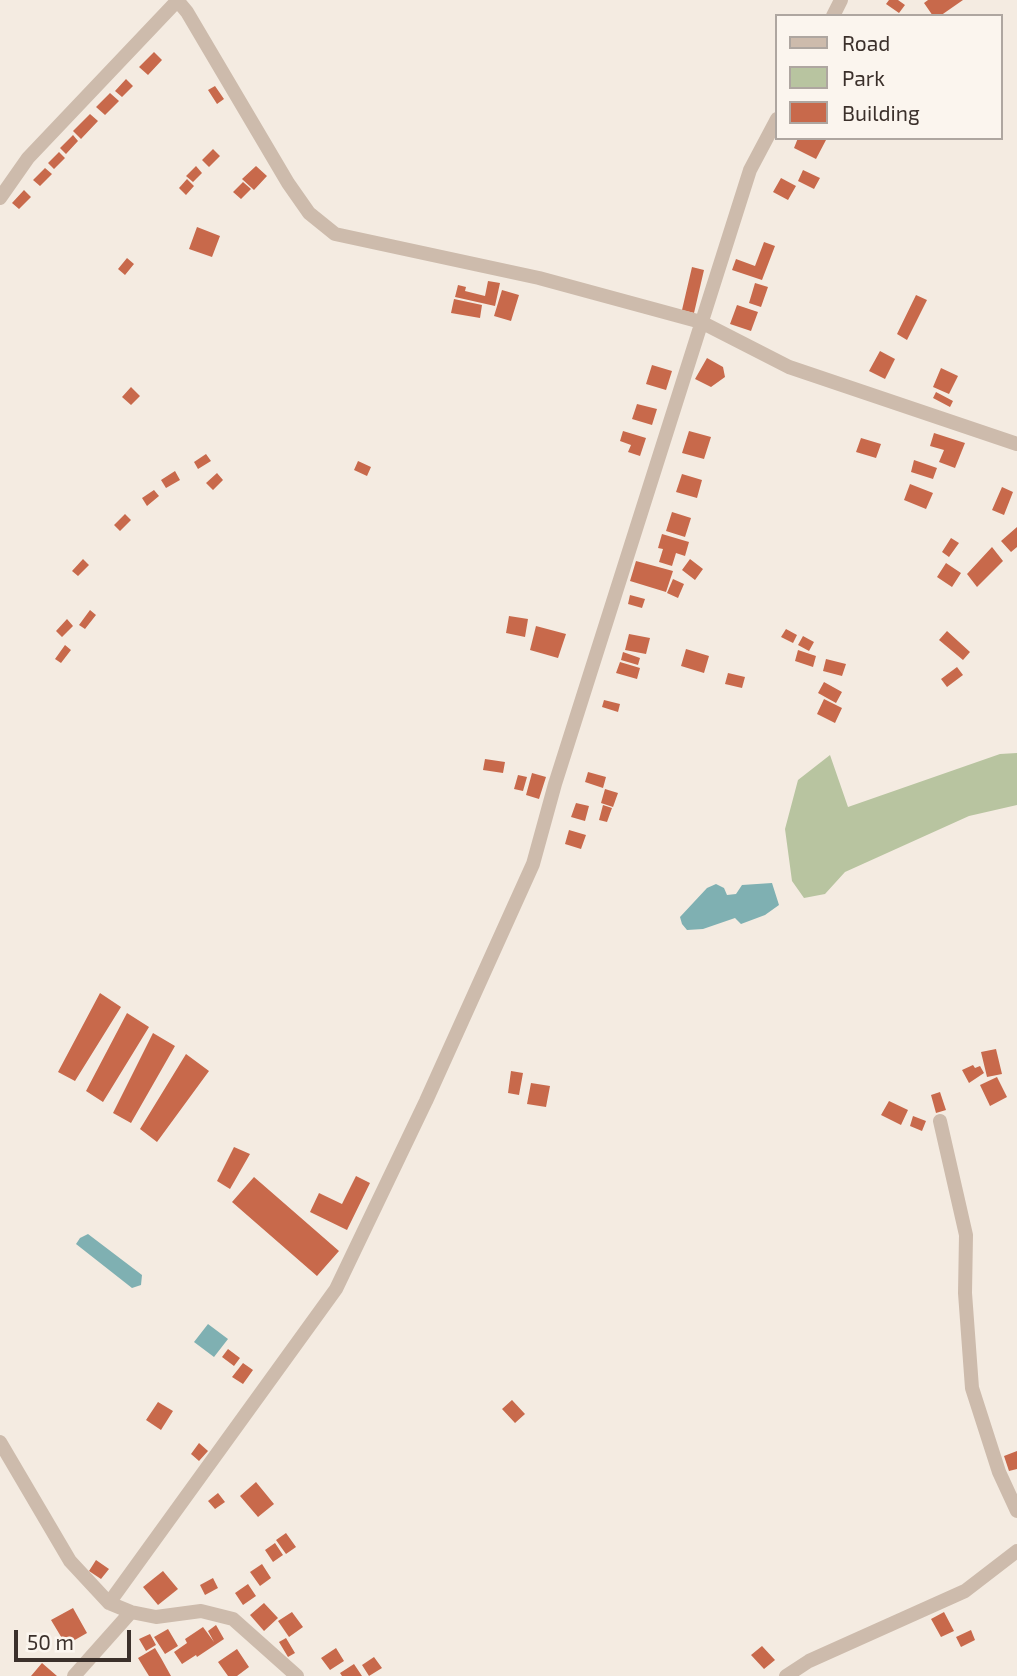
<!DOCTYPE html>
<style>
body{margin:0}
#map{position:relative;width:1017px;height:1676px;overflow:hidden;background:#f4ebe1;font-family:"Exo 2",sans-serif}
canvas{display:block}
.legend{position:absolute;left:775px;top:14px;width:228px;height:126px;box-sizing:border-box;background:#fbf5ee;border:2px solid #aea6a0;margin:0;padding:9px 12px;list-style:none;font-size:21px;color:#3b302b}
.legend li{display:flex;align-items:center;gap:14px;height:35px}
.legend b{width:35px;border:2px solid #aea6a0}
.scale{position:absolute;left:14px;top:1630px;width:117px;height:32px;box-sizing:border-box;border:4px solid #3b302b;border-top:0;padding-left:9px;font-size:21px;line-height:24px;white-space:nowrap;color:#3b302b;-webkit-text-stroke:5px #fbf5ee;paint-order:stroke}
</style>
<div id="map">
<canvas width="1017" height="1676"></canvas>
<ul class="legend">
<li><b style="height:9px;background:#cdbbac"></b>Road</li>
<li><b style="height:19px;background:#b8c4a0"></b>Park</li>
<li><b style="height:19px;background:#c8694b"></b>Building</li>
</ul>
<div class="scale">50 m</div>
</div>
<script>
const c = document.querySelector('canvas').getContext('2d');
c.lineJoin = 'round';
function fill(path, color) { c.fillStyle = color; c.fill(path, 'evenodd'); }
const poly = rows => new Path2D(rows.map(r => 'M' + r).join(''));
function strokePath(path, color, width, dash) { c.strokeStyle = color; c.lineWidth = width; c.lineCap = dash ? 'butt' : 'round'; c.setLineDash(dash || []); c.stroke(path); }
fill(poly([
 [1017,753,1017,805,969,816,845,872,825,894,804,898,792,881,785,829,798,780,830,755,848,807,1000,754]
]), '#b8c4a0');
fill(poly([
 [772,883,779,905,765,915,741,924,735,918,703,929,687,930,682,924,680,917,707,888,716,884,724,888,727,895,736,894,742,885],
 [88,1234,142,1275,141,1285,132,1288,76,1244,80,1238],
 [208,1324,228,1339,214,1357,194,1342]
]), '#7fb0b2');
fill(poly([
 [889,0,898,0,905,5,899,13,886,4],
 [928,0,963,0,940,16,933,16,924,3],
 [154,52,162,60,148,75,139,67],
 [126,79,133,86,122,97,115,91],
 [215,86,224,99,217,104,208,90],
 [110,93,119,101,105,115,96,107],
 [90,114,98,121,81,139,73,131],
 [73,135,78,141,66,154,60,148],
 [798,138,826,140,816,159,794,148],
 [213,149,220,156,209,167,202,160],
 [59,152,65,158,54,169,48,163],
 [196,166,202,173,193,182,186,176],
 [256,166,267,176,254,190,242,179],
 [45,168,52,174,40,186,33,180],
 [803,170,820,178,814,189,798,181],
 [781,178,796,186,788,200,773,192],
 [187,179,194,186,186,195,179,188],
 [243,182,251,189,241,199,233,192],
 [24,190,31,197,19,209,12,203],
 [197,227,220,236,212,257,189,249],
 [764,242,775,246,762,280,732,270,736,259,755,266],
 [127,258,134,264,125,275,118,269],
 [692,267,704,270,694,313,682,310],
 [488,281,500,283,495,306,455,297,458,285,466,287,465,291,485,296],
 [755,283,768,287,761,307,749,303],
 [502,290,519,295,511,321,494,316],
 [916,295,927,300,907,340,897,334],
 [454,299,482,305,480,318,451,313],
 [737,305,758,312,751,331,730,324],
 [880,351,895,359,885,379,869,371],
 [707,358,723,367,725,377,711,387,695,379],
 [652,365,672,371,666,390,646,384],
 [941,368,958,376,949,394,933,387],
 [131,387,140,396,131,405,122,397],
 [936,392,953,401,950,407,933,398],
 [637,404,657,409,652,425,632,419],
 [623,431,646,438,640,456,628,452,631,445,620,441],
 [689,431,711,437,704,459,682,453],
 [934,433,965,443,955,468,939,462,944,450,930,446],
 [861,438,881,444,876,458,856,452],
 [206,454,211,461,198,469,194,462],
 [914,460,937,468,933,479,911,472],
 [358,461,371,467,367,476,354,470],
 [175,471,180,480,166,488,161,480],
 [217,473,223,480,213,490,206,483],
 [682,474,702,480,697,498,676,492],
 [910,484,933,493,926,509,904,500],
 [1002,487,1013,492,1004,515,992,510],
 [154,490,159,496,147,506,142,498],
 [672,512,691,518,685,537,666,531],
 [125,514,131,520,120,531,114,525],
 [1017,527,1017,547,1011,552,1001,541],
 [662,534,689,542,685,556,676,553,672,566,659,562,663,549,658,548],
 [951,538,959,543,949,557,942,552],
 [992,547,1003,561,977,587,967,574],
 [83,559,89,565,78,576,72,571],
 [690,559,703,569,695,580,682,570],
 [636,561,673,571,666,592,630,581],
 [946,563,961,573,952,587,937,577],
 [673,579,684,584,678,598,667,593],
 [630,595,645,599,642,608,628,604],
 [90,610,96,615,85,629,79,625],
 [509,616,528,619,525,637,506,633],
 [67,619,73,626,62,637,56,631],
 [536,626,566,634,558,658,530,650],
 [786,629,797,635,793,643,781,637],
 [947,631,970,652,963,660,939,640],
 [629,634,650,638,646,654,625,650],
 [803,636,814,642,809,651,798,645],
 [65,645,71,650,61,663,55,659],
 [686,649,709,656,704,673,681,666],
 [798,650,816,656,813,667,795,661],
 [623,652,640,658,638,665,621,660],
 [826,659,846,664,842,676,823,671],
 [620,662,640,668,637,679,616,673],
 [957,667,963,675,947,687,941,679],
 [728,673,745,677,742,688,725,684],
 [824,682,842,692,836,703,818,693],
 [824,699,842,708,835,723,817,714],
 [604,700,620,704,618,712,602,707],
 [485,759,505,762,503,773,483,770],
 [588,772,606,777,603,788,585,782],
 [532,773,546,777,539,799,526,795],
 [518,775,527,777,523,791,514,789],
 [605,789,618,793,613,807,601,803],
 [576,803,589,806,585,821,571,817],
 [603,805,612,808,607,822,599,820],
 [569,830,586,835,581,849,565,844],
 [100,993,121,1007,75,1081,58,1072],
 [127,1013,149,1027,103,1102,86,1091],
 [153,1033,175,1046,131,1123,113,1113],
 [996,1049,1002,1074,987,1077,981,1052],
 [186,1054,209,1071,157,1142,140,1129],
 [973,1065,975,1068,980,1066,984,1073,969,1083,962,1070],
 [511,1071,523,1073,519,1095,508,1093],
 [997,1077,1007,1097,990,1106,980,1085],
 [531,1083,550,1086,546,1107,527,1104],
 [940,1092,946,1110,936,1113,931,1095],
 [889,1101,908,1110,901,1125,881,1115],
 [913,1116,926,1121,922,1131,910,1126],
 [234,1147,250,1154,230,1189,217,1181],
 [356,1176,370,1183,347,1230,310,1212,319,1193,342,1204],
 [254,1177,339,1251,317,1276,232,1202],
 [228,1349,240,1358,234,1366,222,1357],
 [243,1363,253,1370,243,1384,232,1377],
 [512,1400,525,1414,515,1423,502,1409],
 [158,1402,173,1411,161,1430,146,1420],
 [199,1443,208,1451,199,1461,191,1454],
 [1017,1451,1017,1469,1009,1471,1004,1456],
 [256,1482,274,1504,258,1517,240,1496],
 [218,1493,225,1502,215,1509,208,1501],
 [286,1533,296,1547,286,1554,276,1540],
 [275,1543,283,1555,273,1562,265,1550],
 [96,1560,109,1569,101,1579,89,1571],
 [262,1564,271,1578,260,1586,250,1572],
 [163,1571,178,1589,158,1605,143,1587],
 [213,1578,218,1588,205,1595,200,1585],
 [248,1584,256,1596,243,1605,235,1593],
 [264,1603,278,1618,264,1631,250,1615],
 [73,1608,87,1633,66,1645,51,1620],
 [292,1612,303,1627,289,1637,278,1621],
 [944,1612,954,1631,941,1637,931,1619],
 [216,1625,224,1639,197,1657,196,1655,182,1664,174,1652,187,1643,185,1639,203,1627,214,1642,208,1631],
 [168,1629,178,1646,165,1654,154,1637],
 [971,1630,975,1640,961,1647,956,1637],
 [150,1634,156,1645,146,1651,139,1639],
 [286,1638,295,1653,288,1657,279,1642],
 [762,1646,775,1660,764,1669,751,1655],
 [155,1648,161,1658,171,1676,149,1676,144,1668,138,1658],
 [336,1648,344,1661,330,1670,321,1658],
 [237,1649,249,1667,237,1676,228,1676,218,1662],
 [374,1657,382,1668,369,1676,362,1665],
 [42,1663,57,1676,31,1676],
 [354,1664,362,1676,342,1676,340,1673]
]), '#c8694b');
strokePath(poly([
 [177,0,187,12,288,183,309,213,335,234,539,278,701,322,789,367,1017,444],
 [833,16,841,0],
 [0,198,28,158,178,0],
 [940,1121,966,1235,965,1293,972,1388,999,1472,1017,1511],
 [0,1442,70,1561,109,1603,131,1612,156,1617,201,1611,233,1619,297,1676],
 [109,1603,336,1289,426,1101,533,864,555,784,750,170,777,119],
 [74,1676,131,1612],
 [786,1676,809,1661,965,1591,1017,1551]
]), '#cdbbac', 14);
</script>
